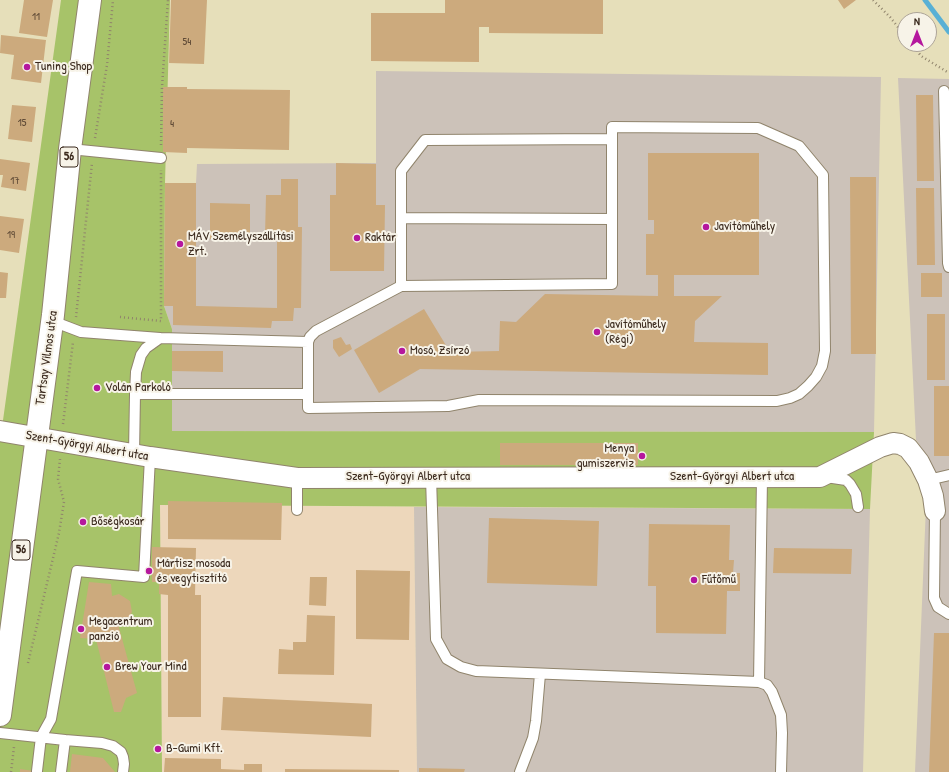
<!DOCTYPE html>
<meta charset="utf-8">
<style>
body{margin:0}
#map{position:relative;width:949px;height:772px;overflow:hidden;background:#e6dfba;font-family:"Patrick Hand",sans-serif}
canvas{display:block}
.north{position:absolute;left:897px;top:12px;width:40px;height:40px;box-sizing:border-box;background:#f7f3e8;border:1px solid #aca397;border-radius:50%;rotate:0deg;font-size:11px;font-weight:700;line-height:16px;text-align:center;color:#3b2a1e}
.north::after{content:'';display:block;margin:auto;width:14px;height:18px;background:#b5179e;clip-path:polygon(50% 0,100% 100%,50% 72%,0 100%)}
</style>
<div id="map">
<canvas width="949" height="772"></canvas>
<div class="north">N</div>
</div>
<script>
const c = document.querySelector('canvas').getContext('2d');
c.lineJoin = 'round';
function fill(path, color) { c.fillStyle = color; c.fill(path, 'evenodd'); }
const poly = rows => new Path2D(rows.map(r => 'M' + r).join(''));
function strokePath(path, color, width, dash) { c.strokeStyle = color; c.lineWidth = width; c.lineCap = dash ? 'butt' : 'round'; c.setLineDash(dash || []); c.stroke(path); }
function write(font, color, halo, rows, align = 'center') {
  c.font = font + ' "Patrick Hand",sans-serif'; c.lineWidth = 4; c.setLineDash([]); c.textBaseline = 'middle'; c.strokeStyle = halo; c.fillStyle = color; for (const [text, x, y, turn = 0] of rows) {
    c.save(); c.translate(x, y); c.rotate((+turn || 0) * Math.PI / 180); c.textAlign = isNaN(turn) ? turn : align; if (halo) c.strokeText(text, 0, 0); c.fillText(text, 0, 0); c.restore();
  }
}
fill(poly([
 [160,505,414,507,417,772,162,772]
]), '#edd7bb');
fill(poly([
 [376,71,881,77,874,432,172,431,172,329,164,306,165,183,196,183,197,164,376,163],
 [898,78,949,79,949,772,915,772,926,506,926,455,916,440],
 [414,507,870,509,863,772,417,772]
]), '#ccc2b9');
fill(poly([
 [61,0,170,0,165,183,164,306,172,329,172,431,874,432,870,509,160,505,162,772,0,772,0,442]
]), '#a7c369');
strokePath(poly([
 [925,0,949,32]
]), '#58b0d5', 5);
fill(poly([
 [24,0,53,0,47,37,19,33],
 [171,0,207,0,204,64,169,63],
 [445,0,603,0,603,34,489,33,489,27,479,27,479,62,371,61,371,13,445,13],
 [838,0,856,0,844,9],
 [1,35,46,40,41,83,11,79,14,55,0,53],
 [163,87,187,87,187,89,290,90,289,150,187,148,187,153,163,152],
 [916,95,933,95,934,181,917,181],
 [12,105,36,107,32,142,8,139],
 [648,153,759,153,759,275,674,275,674,296,722,296,695,321,694,342,768,343,768,375,420,369,379,393,354,350,424,309,450,352,499,351,500,321,516,322,545,294,658,296,658,275,646,275,646,234,654,234,654,220,648,220],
 [0,159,30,163,26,191,1,187,3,175,0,175],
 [336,163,376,164,376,205,385,205,384,271,330,271,330,195,336,195],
 [850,177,876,177,876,354,851,354],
 [281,179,298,179,298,227,302,227,301,308,294,308,293,321,272,321,271,328,173,325,173,306,164,306,165,183,196,183,196,306,277,308,277,235,265,235,266,195,281,195],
 [916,188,934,188,935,265,917,265],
 [210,203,250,204,250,240,210,239],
 [0,216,24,219,19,253,0,250],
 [0,272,8,273,6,298,0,298],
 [921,273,942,273,942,297,921,297],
 [927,314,945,314,945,380,927,380],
 [341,337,346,345,350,344,352,349,339,357,333,348,333,340],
 [172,351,223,351,223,372,172,371],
 [934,386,949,386,949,456,934,456],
 [500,443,638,443,638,465,500,465],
 [168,501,282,503,281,540,168,539],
 [489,518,599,521,597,586,487,583],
 [649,524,730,525,729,560,734,560,733,573,740,573,740,591,727,591,726,634,656,633,656,586,648,586],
 [152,547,196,548,195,595,201,595,201,717,168,717,168,595,159,594,159,582,152,582],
 [774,548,852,549,851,574,773,573],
 [356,570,410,571,409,640,356,639],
 [310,577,327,577,326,606,309,605],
 [89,582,111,584,112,596,119,594,130,601,132,612,127,621,118,624,137,693,126,698,121,712,114,712,96,639,80,638],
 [307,615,335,616,334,675,278,674,279,649,293,650,293,642,306,642],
 [934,633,949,633,949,772,929,772],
 [223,697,372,704,371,737,221,730],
 [72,754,103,758,115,772,70,772],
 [165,758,221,759,221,769,244,770,244,764,262,764,262,772,164,772],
 [419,768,465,769,464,772,419,772],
 [20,769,34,771,34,772,20,772],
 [285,769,399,770,399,772,285,772]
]), '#ccaa7d');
const service = poly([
 [944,91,948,263,949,267],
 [612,127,758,128,799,146,823,175,825,351,822,366,816,377,808,386,799,394,790,398,777,401,479,400,448,406,308,408,308,342,310,337,316,331,401,286,401,171,425,140,612,139,612,127],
 [70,149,161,158],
 [401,218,612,219],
 [401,286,612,284,612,139],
 [54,316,60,324,81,332,160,338,308,342],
 [135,394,136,372,141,355,146,348,160,338],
 [134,454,135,394,308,394],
 [431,477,436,639,447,659,461,667,476,671,759,682,767,685,772,692,781,715,782,733,781,772],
 [826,477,846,480,850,484,856,494,858,507],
 [297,478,297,510],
 [928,480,949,475],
 [935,511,934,598,938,607,949,614],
 [759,682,762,478],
 [0,733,65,740,61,772],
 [65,740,102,743,113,746,121,752,123,757,124,764,123,772],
 [37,771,41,737,51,719,77,571,144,577,150,457],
 [520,772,533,738,536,721,540,674]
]);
const minor = poly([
 [0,431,150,457,297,478,820,477,880,447,893,443,900,444,908,448,919,462,928,480,933,496,935,511]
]);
const primary = poly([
 [0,715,53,315,70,149,90,0]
]);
strokePath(service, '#90846c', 12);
strokePath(minor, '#90846c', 22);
strokePath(primary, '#90846c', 24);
strokePath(poly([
 [873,0,890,17,905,36],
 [912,44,921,56,949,73],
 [95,138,107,65,113,0],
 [161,145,162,87,168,0],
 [76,317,92,163],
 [120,317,161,321,161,170],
 [63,424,73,342],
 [28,663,59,533,64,502,58,479,60,459],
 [11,772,14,747]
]), '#90846c', 2.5, [1, 3]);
strokePath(service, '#fff', 10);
strokePath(minor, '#fff', 20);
strokePath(primary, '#fff', 22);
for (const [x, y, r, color] of [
 [27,67,4,"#b5179e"],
 [706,227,4,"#b5179e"],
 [357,238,4,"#b5179e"],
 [180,244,4,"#b5179e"],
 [597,332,4,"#b5179e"],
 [402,351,4,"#b5179e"],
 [97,388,4,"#b5179e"],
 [642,456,4,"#b5179e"],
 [83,522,4,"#b5179e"],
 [149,571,4,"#b5179e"],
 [694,580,4,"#b5179e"],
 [81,629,4,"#b5179e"],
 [107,667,4,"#b5179e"],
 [158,749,4,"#b5179e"]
]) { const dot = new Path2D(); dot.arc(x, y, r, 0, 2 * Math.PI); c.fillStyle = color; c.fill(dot); strokePath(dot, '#f7f3e8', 1.5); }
write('11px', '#5f4a36', null, [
 ["11",36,17],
 ["54",187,42],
 ["15",22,123],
 ["4",172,124],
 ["17",15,181],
 ["19",11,235]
]);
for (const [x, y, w] of [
 [69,157,18],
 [21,550,18]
]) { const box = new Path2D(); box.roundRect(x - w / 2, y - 10, w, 20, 3); c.fillStyle = '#f7f3e8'; c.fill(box); strokePath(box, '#3b2a1e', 1); }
write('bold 12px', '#3b2a1e', null, [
 ["56",69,157],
 ["56",21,550]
]);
write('13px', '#3b2a1e', '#f7f3e8', [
 ["Tuning Shop",35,67],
 ["Javítóműhely",714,227],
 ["MÁV Személyszállítási",188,237],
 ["Zrt.",188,252],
 ["Raktár",365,238],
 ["Javítóműhely",605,325],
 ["(Régi)",605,340],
 ["Mosó, Zsírzó",410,351],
 ["Volán Parkoló",105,388],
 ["Menya",634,449,"right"],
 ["gumiszerviz",634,464,"right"],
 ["Bőségkosár",91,522],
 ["Mártisz mosoda",157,564],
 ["és vegytisztító",157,579],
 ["Fűtőmű",702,580],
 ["Megacentrum",89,622],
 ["panzió",89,637],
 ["Brew Your Mind",115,667],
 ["B-Gumi Kft.",166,749]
], 'left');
write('13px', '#3b2a1e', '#f7f3e8', [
 ["Tartsay Vilmos utca",47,358,-82],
 ["Szent-Györgyi Albert utca",87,446,10],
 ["Szent-Györgyi Albert utca",408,477],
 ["Szent-Györgyi Albert utca",732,477]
]);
</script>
